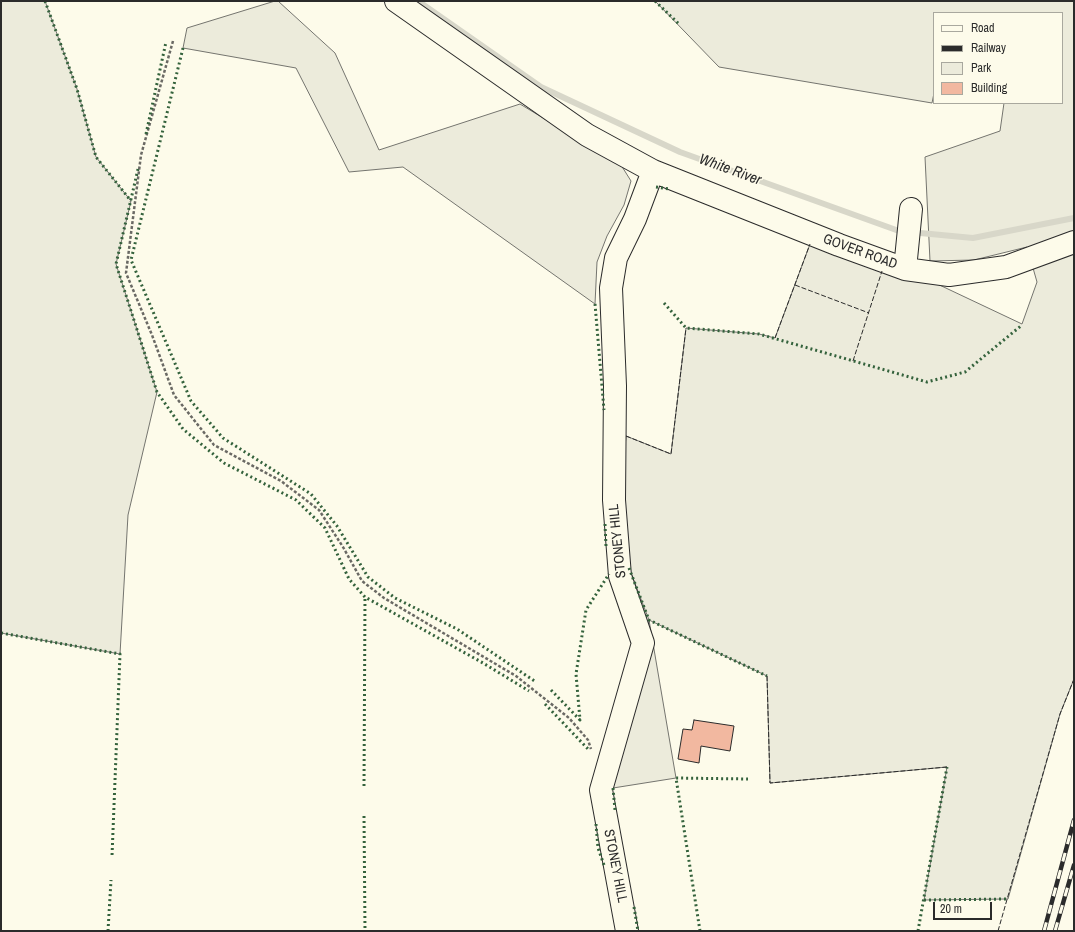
<!DOCTYPE html>
<style>
body{margin:0}
#map{position:relative;width:1075px;height:932px;overflow:hidden;background:#fdfbea;font-family:"Archivo Narrow",sans-serif}
canvas{display:block}
.frame{position:absolute;inset:0;border:2px solid #2b2b2b;pointer-events:none}
.legend{position:absolute;left:933px;top:12px;width:130px;height:92px;box-sizing:border-box;background:#fdfbea;border:1px solid #a9a89e;margin:0;padding:5px 7px;list-style:none;font-size:12px;color:#2b2b2b}
.legend li{display:flex;align-items:center;gap:8px;height:20px}
.legend b{width:20px;border:1px solid #a9a89e}
.scale{position:absolute;left:933px;top:902px;width:59px;height:18px;box-sizing:border-box;border:2px solid #2b2b2b;border-top:0;padding-left:5px;font-size:12px;line-height:14px;white-space:nowrap;color:#2b2b2b;-webkit-text-stroke:3px #fdfbea;paint-order:stroke}
</style>
<div id="map">
<canvas width="1075" height="932"></canvas>
<div class="frame"></div>
<ul class="legend">
<li><b style="height:5px;background:#fdfbea"></b>Road</li>
<li><b style="height:5px;background:#2b2b2b"></b>Railway</li>
<li><b style="height:11px;background:#ecebdb"></b>Park</li>
<li><b style="height:11px;background:#f2b8a0"></b>Building</li>
</ul>
<div class="scale">20 m</div>
</div>
<script>
const c = document.querySelector('canvas').getContext('2d');
c.lineJoin = 'round';
function fill(path, color) { c.fillStyle = color; c.fill(path, 'evenodd'); }
const poly = rows => new Path2D(rows.map(r => 'M' + r).join(''));
function strokePath(path, color, width, dash) { c.strokeStyle = color; c.lineWidth = width; c.lineCap = dash ? 'butt' : 'round'; c.setLineDash(dash || []); c.stroke(path); }
function write(font, color, halo, rows, align = 'center') {
  c.font = font + ' "Archivo Narrow",sans-serif'; c.lineWidth = 3; c.setLineDash([]); c.textBaseline = 'middle'; c.strokeStyle = halo; c.fillStyle = color; for (const [text, x, y, turn = 0] of rows) {
    c.save(); c.translate(x, y); c.rotate((+turn || 0) * Math.PI / 180); c.textAlign = isNaN(turn) ? turn : align; if (halo) c.strokeText(text, 0, 0); c.fillText(text, 0, 0); c.restore();
  }
}
const green = poly([
 [1,1,45,1,77,89,96,157,131,201,116,264,157,392,128,515,120,654,1,633,1,1],
 [275,1,278,1,335,53,379,150,520,104,621,165,631,181,624,205,607,236,597,262,595,304,403,167,349,172,296,68,183,48,187,28,275,1],
 [655,1,1074,1,1074,679,1060,714,1008,899,924,900,947,767,770,783,767,676,649,620,676,778,613,788,625,727,645,660,649,620,626,560,621,493,626,436,671,454,686,328,759,334,775,338,810,244,931,281,1022,324,1037,282,1027,247,974,260,930,261,925,157,1000,131,1004,103,1062,103,1062,13,934,13,934,93,932,103,719,67,655,1]
]);
fill(green, '#ecebdb');
strokePath(green, '#74746e', 1);
strokePath(poly([
 [418,1,541,87,680,152,899,231,973,238,1074,218]
]), '#d8d7c9', 6);
const building = poly([
 [694,720,734,726,730,751,701,746,699,763,678,759,683,729,692,730,694,720]
]);
fill(building, '#f2b8a0');
strokePath(building, '#2b2b2b', 1);
const minor = poly([
 [396,1,587,135,653,171,839,245,905,269,949,275,1006,267,1074,242],
 [905,269,911,209],
 [627,931,601,790,643,643,620,576,614,500,615,386,611,288,616,258,635,219,653,171]
]);
strokePath(minor, '#2b2b2b', 24);
strokePath(poly([
 [173,41,141,155,126,273,152,335,174,395,214,445,281,481,319,510,343,547,362,581,384,598,516,676,569,718,588,740,591,749]
]), '#6a6964', 2.5, [3, 2]);
strokePath(minor, '#fdfbea', 22);
const rail = poly([
 [1044,931,1074,820],
 [1055,931,1074,865]
]);
strokePath(rail, '#2b2b2b', 4.5);
strokePath(rail, '#fdfbea', 3, [9]);
strokePath(poly([
 [45,1,77,89,96,157,131,201],
 [655,1,679,24],
 [183,48,131,260,191,401,223,438,311,494,337,526,368,577,395,598,457,629,536,682],
 [146,134,166,42],
 [138,169,116,264,157,392,183,429,224,463,296,500,325,528,349,579,365,597,483,663,529,691],
 [656,187,670,189],
 [664,303,686,328,759,334,927,382,965,372,1022,325],
 [595,304,604,410],
 [605,524,606,546],
 [629,568,649,620,767,676],
 [1,633,120,654,112,856],
 [551,690,580,720,576,674,586,610,609,574],
 [545,704,588,749],
 [364,786,365,597],
 [613,788,615,810],
 [364,816,365,931],
 [596,824,598,848,604,865],
 [924,900,1008,899],
 [634,907,638,931],
 [108,931,111,880],
 [700,931,676,778,748,779],
 [918,931,947,767]
]), '#34623c', 3, [2, 3]);
strokePath(poly([
 [795,285,869,313],
 [775,338,810,244],
 [853,361,882,271],
 [626,436,671,454,686,328],
 [767,676,770,783,947,767],
 [998,931,1060,714,1074,679]
]), '#2b2b2b', 1, [5, 2]);
write('14px', '#2b2b2b', '#fdfbea', [
 ["GOVER ROAD",860,252,20],
 ["STONEY HILL",618,541,-96],
 ["STONEY HILL",615,866,79]
]);
write('italic 15px', '#2b2b2b', '#fdfbea', [
 ["White River",730,170,20]
]);
</script>
